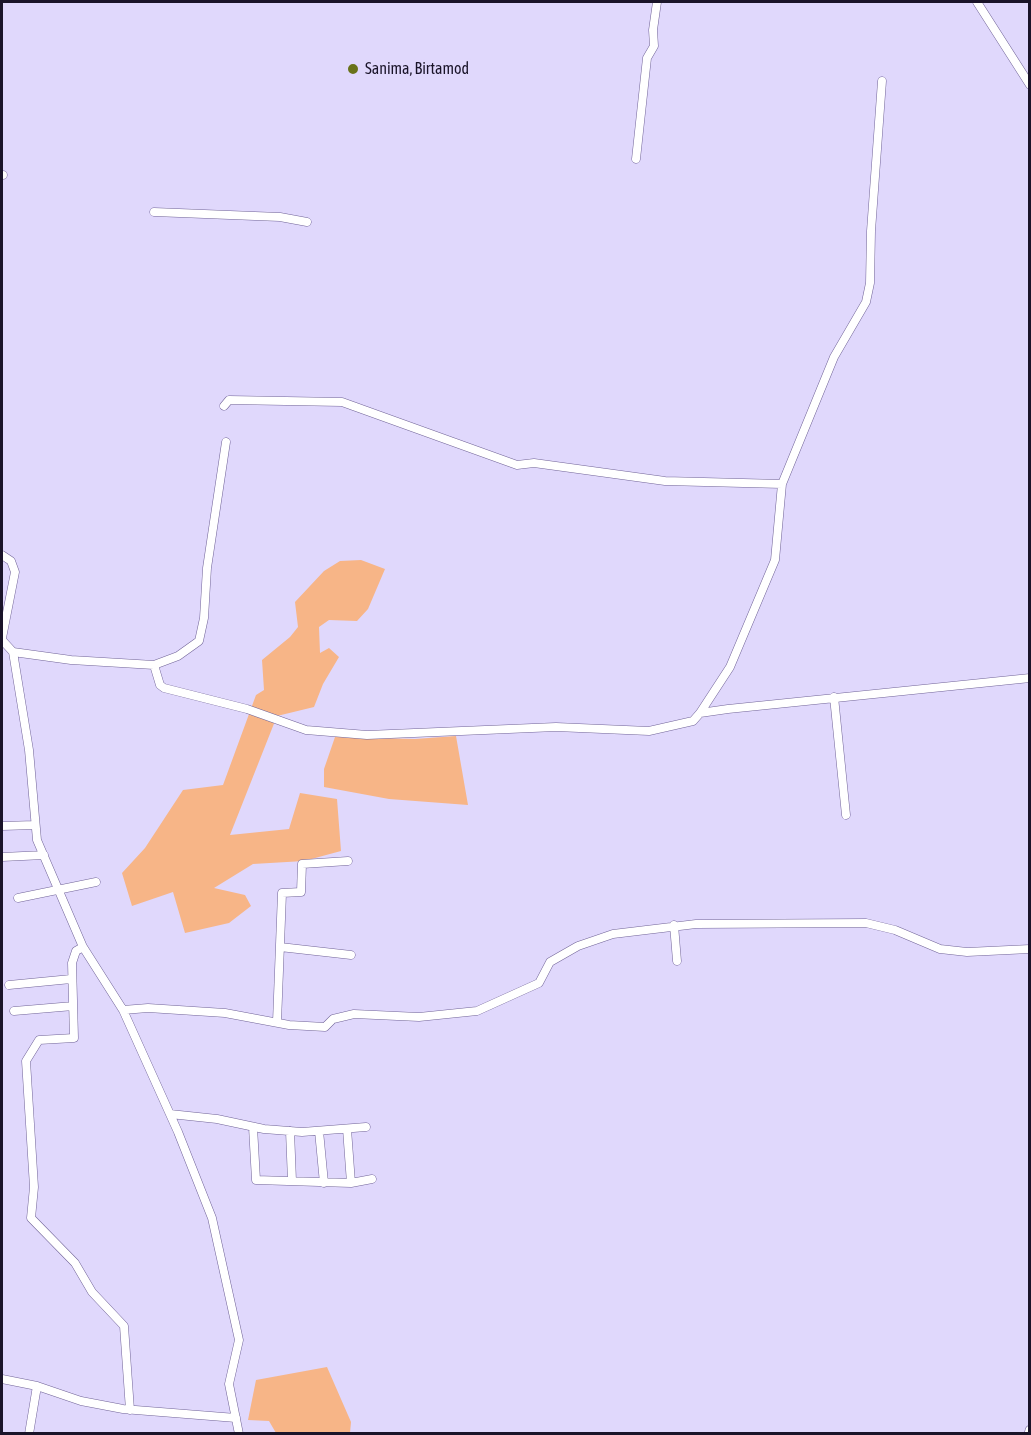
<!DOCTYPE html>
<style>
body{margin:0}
#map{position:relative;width:1031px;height:1435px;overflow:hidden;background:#e0d8fc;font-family:"Asap Condensed",sans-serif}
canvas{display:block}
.frame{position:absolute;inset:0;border:3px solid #1a1429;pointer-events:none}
</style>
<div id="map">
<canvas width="1031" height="1435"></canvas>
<div class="frame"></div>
</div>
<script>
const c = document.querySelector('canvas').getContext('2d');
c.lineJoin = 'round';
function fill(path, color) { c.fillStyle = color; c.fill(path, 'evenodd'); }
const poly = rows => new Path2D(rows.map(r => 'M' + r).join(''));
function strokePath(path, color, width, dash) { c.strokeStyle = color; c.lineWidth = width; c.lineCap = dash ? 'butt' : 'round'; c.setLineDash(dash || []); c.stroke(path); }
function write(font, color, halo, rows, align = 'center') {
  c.font = font + ' "Asap Condensed",sans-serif'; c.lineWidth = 5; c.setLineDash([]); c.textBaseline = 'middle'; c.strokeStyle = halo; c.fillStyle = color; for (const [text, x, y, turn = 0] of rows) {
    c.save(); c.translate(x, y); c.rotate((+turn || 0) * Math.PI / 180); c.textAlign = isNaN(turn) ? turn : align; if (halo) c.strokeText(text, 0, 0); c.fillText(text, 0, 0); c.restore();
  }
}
fill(poly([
 [361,560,385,569,368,609,357,621,329,620,319,627,320,653,329,648,339,657,323,684,314,707,277,716,230,835,289,829,300,793,337,799,341,851,304,861,253,864,214,888,245,895,251,906,229,923,185,933,173,892,132,906,122,873,145,848,183,790,223,785,256,695,264,690,262,660,290,637,298,627,295,602,324,571,340,561],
 [456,736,468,805,389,799,324,787,324,769,335,737,415,739],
 [327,1367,351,1422,350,1433,276,1433,269,1421,248,1420,256,1380]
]), '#f7b587');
const minor = poly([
 [977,2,1030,85],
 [636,159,647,58,654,46,653,30,657,2],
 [2,175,3,175],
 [154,212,280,217,307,222],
 [224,406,229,400,342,402,517,465,534,463,665,481,782,484,775,560,730,667,700,713],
 [782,484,834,357,866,302,870,283,871,231,882,81],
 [2,555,11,561,15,572,2,638],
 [2,640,13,652,29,750,37,840,83,947,123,1010,178,1132,212,1218,239,1340,229,1384,239,1434],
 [13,652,71,660,154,665,178,656,199,641,204,618,207,568,226,442],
 [154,665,160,685,164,688,247,709,306,730,367,735,556,727,649,731,693,721,700,713,728,709,1030,678],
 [834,697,846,815],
 [2,826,35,825],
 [2,857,44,855],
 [18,898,96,882],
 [674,925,677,961],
 [83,947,76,951,72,963,74,1038,39,1040,26,1061,34,1187,31,1218,75,1263,92,1292,124,1326,130,1410],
 [280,947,351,955],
 [9,985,71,979],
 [123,1010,148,1008,225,1013,289,1025,325,1027,333,1019,354,1014,419,1017,477,1011,539,983,550,962,578,946,613,934,696,924,866,923,895,930,940,949,967,952,1030,949],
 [14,1011,73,1006],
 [277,1022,282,893,301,892,302,864,348,861],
 [170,1114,217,1119,264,1129,302,1132,366,1127],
 [253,1127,256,1180,351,1183,372,1179],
 [347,1129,351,1183],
 [290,1131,292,1181],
 [319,1131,324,1183],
 [2,1379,37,1386,29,1434],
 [37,1386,81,1401,123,1409,236,1418]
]);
const tertiary = poly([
 [1029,1434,1030,1430]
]);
strokePath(minor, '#716498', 9);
strokePath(tertiary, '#716498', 10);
strokePath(minor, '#fff', 8);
strokePath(tertiary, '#fff', 9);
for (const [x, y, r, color] of [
 [353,69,6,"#69721a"]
]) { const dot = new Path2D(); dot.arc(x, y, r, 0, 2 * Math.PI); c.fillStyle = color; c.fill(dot); strokePath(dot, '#e0d8fc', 2); }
write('16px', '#1a1429', '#e0d8fc', [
 ["Sanima, Birtamod",365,69]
], 'left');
</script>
